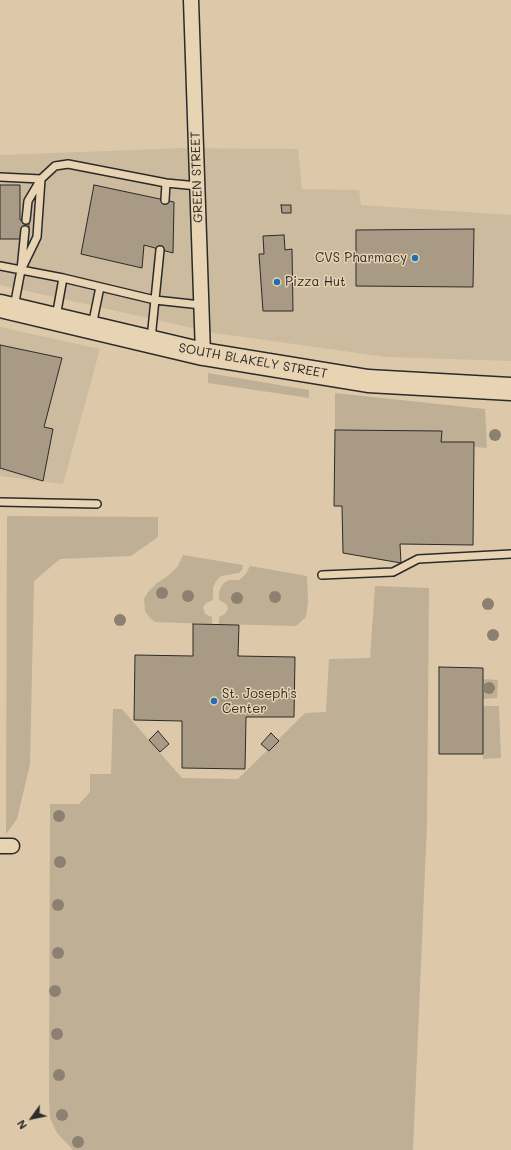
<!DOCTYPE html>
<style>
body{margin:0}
#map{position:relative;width:511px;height:1150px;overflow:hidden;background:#ddc9aa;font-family:Mali,sans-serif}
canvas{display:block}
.north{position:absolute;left:12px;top:1098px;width:40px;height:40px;-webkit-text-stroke:3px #e8d3b2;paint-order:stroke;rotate:237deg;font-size:11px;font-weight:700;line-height:16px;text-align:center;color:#2b2b2b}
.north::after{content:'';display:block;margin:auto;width:14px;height:18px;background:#2b2b2b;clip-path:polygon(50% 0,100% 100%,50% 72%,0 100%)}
</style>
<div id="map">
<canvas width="511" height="1150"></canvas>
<div class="north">N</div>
</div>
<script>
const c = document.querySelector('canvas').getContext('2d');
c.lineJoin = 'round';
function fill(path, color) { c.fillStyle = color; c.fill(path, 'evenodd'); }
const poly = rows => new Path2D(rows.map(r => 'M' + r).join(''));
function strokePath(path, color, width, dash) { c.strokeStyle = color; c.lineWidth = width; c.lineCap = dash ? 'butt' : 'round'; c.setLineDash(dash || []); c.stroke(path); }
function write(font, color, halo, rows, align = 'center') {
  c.font = font + ' Mali,sans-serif'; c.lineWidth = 3; c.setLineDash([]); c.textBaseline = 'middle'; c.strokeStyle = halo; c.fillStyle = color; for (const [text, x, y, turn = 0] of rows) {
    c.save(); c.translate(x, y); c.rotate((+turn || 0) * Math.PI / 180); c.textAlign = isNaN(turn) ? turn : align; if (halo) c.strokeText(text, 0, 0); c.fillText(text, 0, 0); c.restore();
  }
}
fill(poly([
 [185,148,298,149,302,189,359,190,361,205,511,215,511,361,386,357,215,333,0,285,0,155],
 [0,327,100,349,63,484,0,476]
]), '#cdbb9f');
fill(poly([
 [208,373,309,390,309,398,208,383],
 [335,393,485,409,487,448,475,447,474,442,441,442,441,431,335,430],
 [7,516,158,517,158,537,131,556,60,559,34,581,30,764,17,819,6,834],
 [183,555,243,565,242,570,239,573,221,576,216,581,213,588,213,600,206,603,203,607,205,614,212,617,212,624,155,622,150,618,145,611,144,599,148,592,157,583,168,576,178,566],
 [250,566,307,576,308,602,306,617,296,626,219,624,219,617,225,614,228,609,226,604,219,600,219,592,221,587,225,582,229,580,239,580,246,574],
 [375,586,429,588,427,824,413,1150,73,1150,57,1133,50,1118,49,1099,50,804,79,804,90,792,90,774,111,774,113,709,122,709,182,778,238,779,305,713,326,712,329,659,370,658],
 [483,679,498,680,497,698,483,699],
 [483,706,499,706,501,758,483,759]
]), '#bfaf95');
const building = poly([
 [0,185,20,185,20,220,29,220,29,230,22,230,22,239,0,239,0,185],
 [94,185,174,202,173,253,144,245,142,268,81,254,94,185],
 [281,205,291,205,291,213,282,213,281,205],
 [474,229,473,287,356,286,356,230,474,229],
 [284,235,285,250,292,249,293,311,263,311,259,254,264,254,263,236,284,235],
 [0,345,62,358,44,427,53,429,43,481,0,468,0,345],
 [335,430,442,431,441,442,474,442,473,545,400,544,401,563,343,553,342,506,334,506,335,430],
 [193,624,239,625,238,656,295,657,294,717,246,717,245,769,182,768,182,721,134,720,135,655,193,656,193,624],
 [439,667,483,668,483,754,439,754,439,667],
 [158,731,169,744,160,752,149,740,158,731],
 [271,733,279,741,269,751,261,744,271,733]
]);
fill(building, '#a89a84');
strokePath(building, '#2b2b2b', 1);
const lane = poly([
 [0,177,41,179,37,237,21,270],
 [165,200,166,183],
 [26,220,28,201,41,179,55,166,68,164,166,183,198,186],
 [0,266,63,278,155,300,201,305],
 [14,307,21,270,25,230],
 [56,317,63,278],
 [92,326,100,287],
 [151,339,160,250],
 [0,502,97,504],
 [322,575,393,572,418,559,511,554]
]);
const street = poly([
 [191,0,203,354],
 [0,846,12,846]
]);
const primary = poly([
 [0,306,203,354,368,381,511,389]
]);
strokePath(lane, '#2b2b2b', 10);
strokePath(street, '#2b2b2b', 17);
strokePath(primary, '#2b2b2b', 25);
strokePath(lane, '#e8d3b2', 7);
strokePath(street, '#e8d3b2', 14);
strokePath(primary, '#e8d3b2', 22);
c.fillStyle = '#8c8070';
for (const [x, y] of [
 [495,435],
 [162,593],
 [188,596],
 [275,597],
 [237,598],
 [488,604],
 [120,620],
 [493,635],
 [489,688],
 [59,816],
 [60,862],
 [58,905],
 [58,953],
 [55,991],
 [57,1034],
 [59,1075],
 [62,1115],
 [78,1142]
]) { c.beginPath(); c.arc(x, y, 6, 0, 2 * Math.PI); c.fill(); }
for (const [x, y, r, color] of [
 [415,258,4,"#1f6fb2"],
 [277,282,4,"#1f6fb2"],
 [214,701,4,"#1f6fb2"]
]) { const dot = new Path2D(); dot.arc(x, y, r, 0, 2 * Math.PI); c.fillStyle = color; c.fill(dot); strokePath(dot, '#e8d3b2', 1.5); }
write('13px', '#2b2b2b', '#e8d3b2', [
 ["GREEN STREET",197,177,-92],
 ["SOUTH BLAKELY STREET",253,361,10]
]);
write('13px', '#2b2b2b', '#e8d3b2', [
 ["CVS Pharmacy",407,258,"right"],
 ["Pizza Hut",285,282],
 ["St. Joseph's",222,694],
 ["Center",222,709]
], 'left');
</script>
